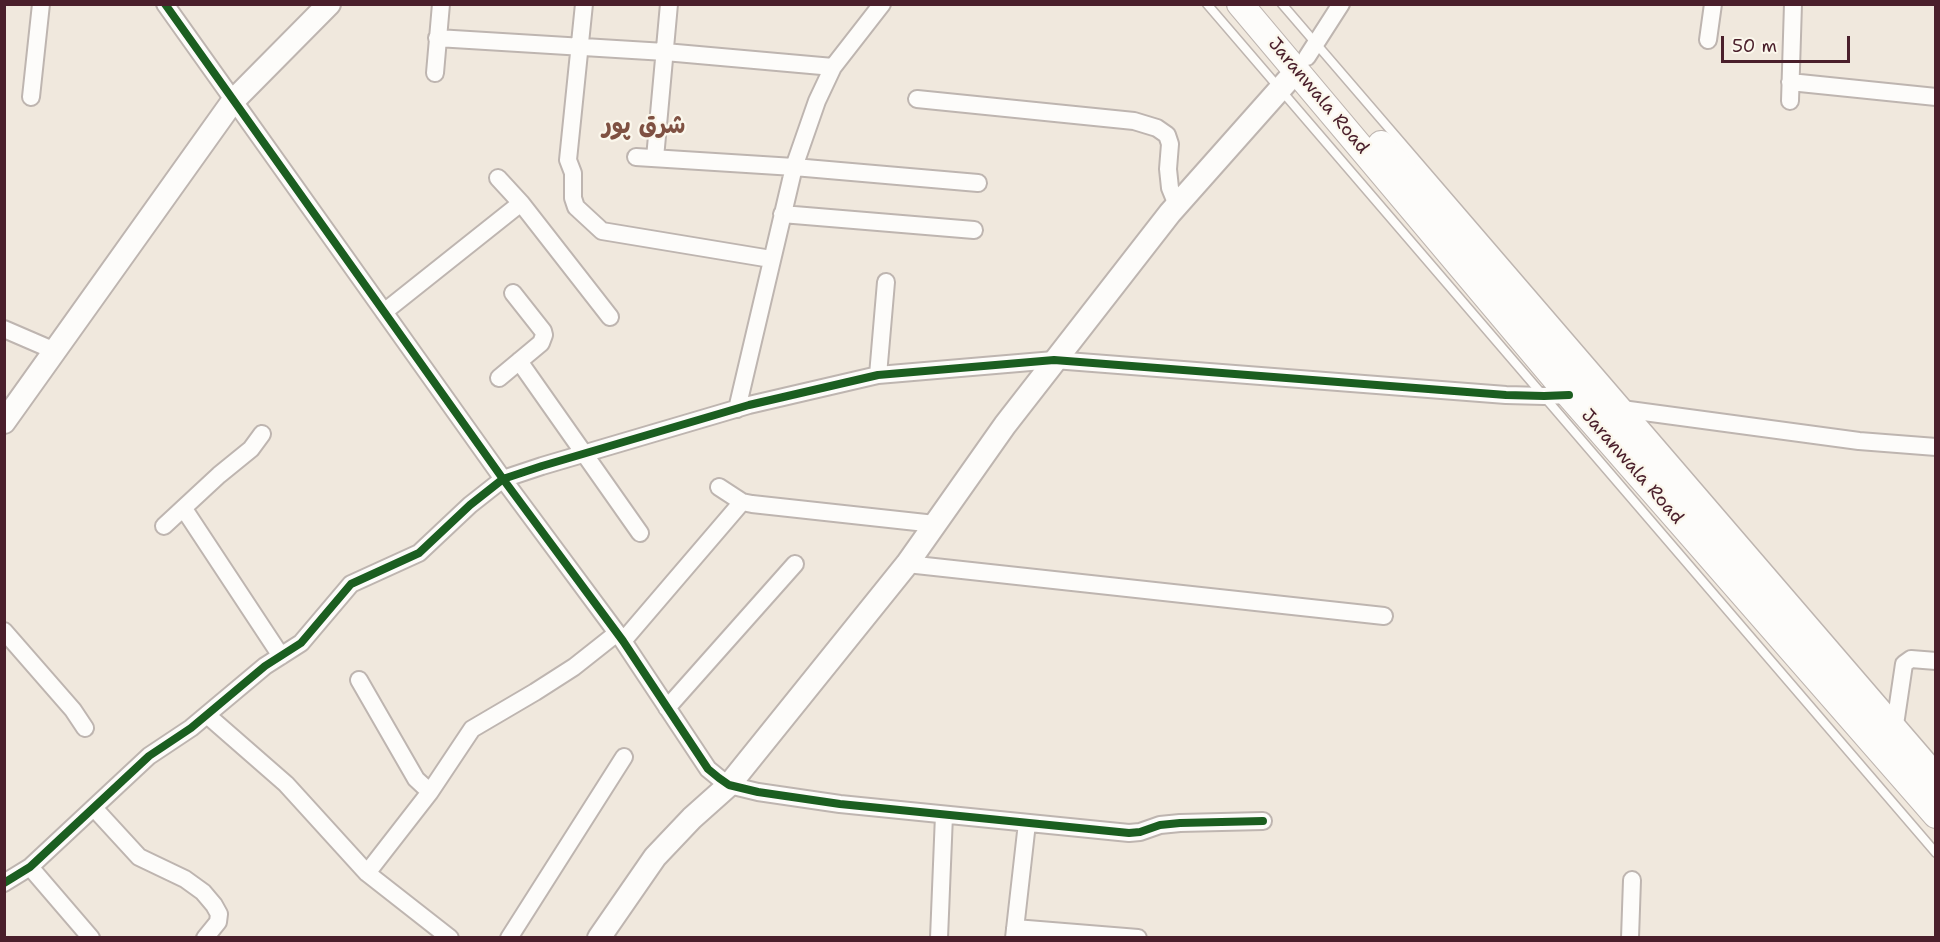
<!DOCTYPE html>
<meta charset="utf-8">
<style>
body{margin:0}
#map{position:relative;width:1940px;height:942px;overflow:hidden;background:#f0e8dd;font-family:"Shantell Sans",sans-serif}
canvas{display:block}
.frame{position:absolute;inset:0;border:6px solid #4a1f2b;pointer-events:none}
.scale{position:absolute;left:1721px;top:36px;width:129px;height:27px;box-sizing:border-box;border:3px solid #4a1f2b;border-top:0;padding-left:8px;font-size:18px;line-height:21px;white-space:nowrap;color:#4a1f2b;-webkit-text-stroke:4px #fbf7ec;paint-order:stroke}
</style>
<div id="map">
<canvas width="1940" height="942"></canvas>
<div class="frame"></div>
<div class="scale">50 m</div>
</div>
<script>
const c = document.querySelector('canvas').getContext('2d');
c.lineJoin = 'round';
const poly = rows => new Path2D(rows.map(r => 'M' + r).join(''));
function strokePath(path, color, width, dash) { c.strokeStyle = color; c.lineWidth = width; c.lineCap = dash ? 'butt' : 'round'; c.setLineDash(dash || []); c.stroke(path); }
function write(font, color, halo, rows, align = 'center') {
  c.font = font + ' "Shantell Sans","Playpen Sans Arabic",sans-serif'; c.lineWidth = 4.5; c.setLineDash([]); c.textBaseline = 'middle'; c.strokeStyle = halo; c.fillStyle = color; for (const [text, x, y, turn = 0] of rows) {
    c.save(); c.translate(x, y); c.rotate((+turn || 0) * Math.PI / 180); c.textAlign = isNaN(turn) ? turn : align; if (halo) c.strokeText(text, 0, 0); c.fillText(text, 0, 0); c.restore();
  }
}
const lane = poly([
 [1207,4,1936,853],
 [1282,4,1936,764]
]);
const street = poly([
 [165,4,503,479,623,641,708,769,719,778,729,785,758,792,840,804,1129,833,1140,832,1160,825,1180,823,1263,821],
 [584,4,568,160,573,173,573,198,576,207,602,231,771,259],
 [437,38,665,52,833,67],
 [1708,40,1713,4],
 [1307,57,1341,4],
 [435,73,441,4],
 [1790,82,1936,97],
 [31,97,41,4],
 [917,99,1134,121,1157,128,1167,135,1170,144,1168,169,1170,188,1177,205],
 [1790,101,1793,4],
 [636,157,794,167,978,183],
 [655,158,669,4],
 [498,178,521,203,610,317],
 [782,214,974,230],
 [384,312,521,203],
 [4,329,55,351],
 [519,361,640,533],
 [878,375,886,282],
 [499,378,541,343,544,335,543,331,513,293],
 [1607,407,1859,441,1936,447],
 [737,409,794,167,817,101,833,67,882,4],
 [719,487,742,502,752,504,935,524],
 [184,509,281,656],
 [164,526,219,475,251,449,262,434],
 [907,564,1384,616],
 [4,631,73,710,85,728],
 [623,641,742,502],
 [359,680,416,779,430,792],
 [667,708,795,564],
 [207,715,286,784,367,873,450,938],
 [1896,718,1904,664,1911,659,1936,661],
 [94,808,139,857,185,879,203,892,214,905,219,914,218,922,205,938],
 [30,867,91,938],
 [367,873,430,792,472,729,535,692,574,667,617,633],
 [4,883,30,867,149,756,191,728,265,666,301,643,351,584,419,553,470,505,503,479,542,466,749,405,878,375,1054,360,1506,395,1544,396,1569,395],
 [1015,928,1138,938],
 [509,938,624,757],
 [939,938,944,815],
 [1014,938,1027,823],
 [1630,938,1632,880]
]);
const secondary = poly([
 [4,422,233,101,329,4],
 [599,938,655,857,692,818,729,785,907,564,1005,425,1170,213,1297,70]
]);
const primary = poly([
 [1240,4,1569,395,1936,815],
 [1381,144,1936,786]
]);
strokePath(lane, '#beb5b0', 11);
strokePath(street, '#beb5b0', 20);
strokePath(secondary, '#beb5b0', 26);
strokePath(primary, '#beb5b0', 28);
strokePath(lane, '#fdfcfa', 8);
strokePath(street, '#fdfcfa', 16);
strokePath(secondary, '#fdfcfa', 22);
strokePath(primary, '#fdfcfa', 26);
strokePath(poly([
 [165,4,503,479,623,641,708,769,719,778,729,785,758,792,840,804,1129,833,1140,832,1160,825,1180,823,1263,821],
 [4,883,30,867,149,756,191,728,265,666,301,643,351,584,419,553,470,505,503,479,542,466,749,405,878,375,1054,360,1506,395,1544,396,1569,395]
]), '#1b5e20', 8);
write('18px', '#4a1f2b', '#fbf7ec', [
 ["Jaranwala Road",1318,96,50],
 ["Jaranwala Road",1632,467,49]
]);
write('bold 24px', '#7f5142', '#fbf7ec', [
 ["شرق پور",644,127]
]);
</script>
